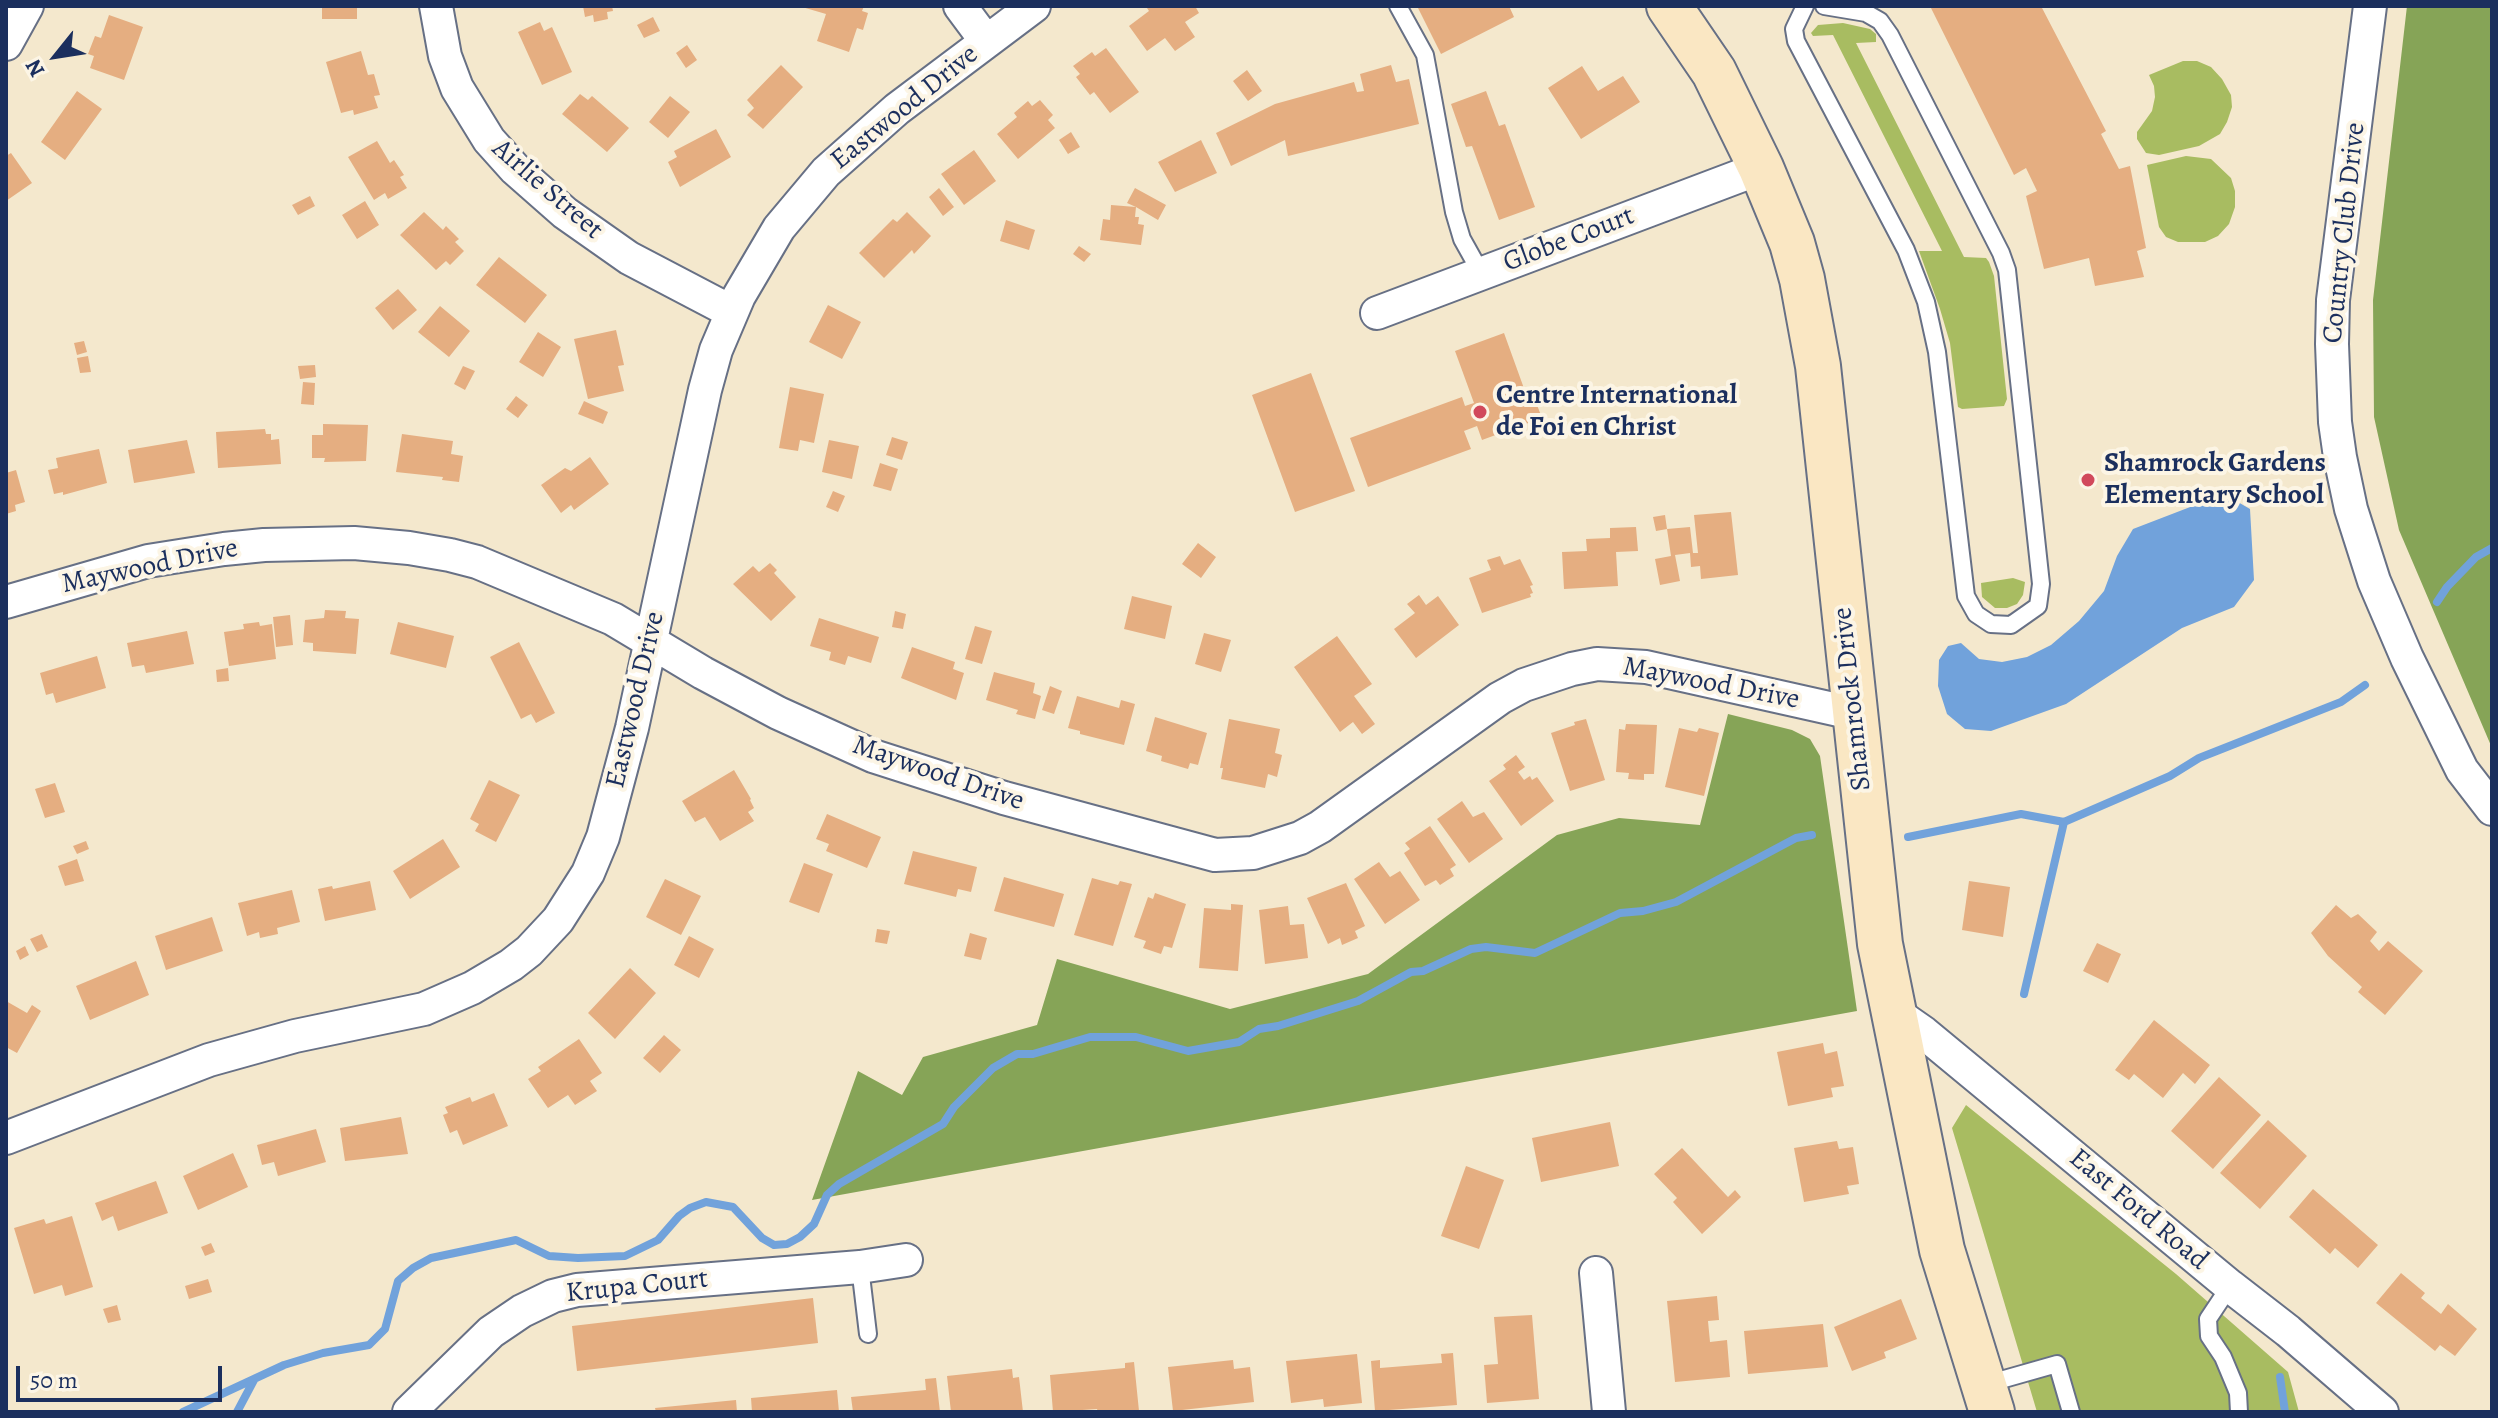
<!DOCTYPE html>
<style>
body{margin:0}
#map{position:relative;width:2498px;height:1418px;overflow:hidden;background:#f4e8cd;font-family:Alegreya,serif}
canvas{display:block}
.frame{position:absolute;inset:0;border:8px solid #1b2f5e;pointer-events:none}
.north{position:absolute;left:16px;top:16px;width:80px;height:80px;-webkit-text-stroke:6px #fcf5e5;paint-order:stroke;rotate:240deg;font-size:22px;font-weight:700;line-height:32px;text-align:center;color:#1b2f5e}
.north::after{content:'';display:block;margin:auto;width:28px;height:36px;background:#1b2f5e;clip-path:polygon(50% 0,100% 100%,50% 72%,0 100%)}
.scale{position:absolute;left:16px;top:1366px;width:206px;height:36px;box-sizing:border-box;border:4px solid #1b2f5e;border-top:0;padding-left:10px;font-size:24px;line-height:28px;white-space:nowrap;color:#1b2f5e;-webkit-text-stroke:6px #fcf5e5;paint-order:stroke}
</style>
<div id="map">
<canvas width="2498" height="1418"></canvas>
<div class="frame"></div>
<div class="north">N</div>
<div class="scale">50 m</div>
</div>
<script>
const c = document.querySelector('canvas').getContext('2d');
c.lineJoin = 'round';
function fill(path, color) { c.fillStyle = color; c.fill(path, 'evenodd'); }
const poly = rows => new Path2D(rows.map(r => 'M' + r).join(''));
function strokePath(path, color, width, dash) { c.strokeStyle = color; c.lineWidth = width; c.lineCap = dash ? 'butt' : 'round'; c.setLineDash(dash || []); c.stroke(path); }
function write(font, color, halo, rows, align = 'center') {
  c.font = font + ' Alegreya,serif'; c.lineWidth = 8; c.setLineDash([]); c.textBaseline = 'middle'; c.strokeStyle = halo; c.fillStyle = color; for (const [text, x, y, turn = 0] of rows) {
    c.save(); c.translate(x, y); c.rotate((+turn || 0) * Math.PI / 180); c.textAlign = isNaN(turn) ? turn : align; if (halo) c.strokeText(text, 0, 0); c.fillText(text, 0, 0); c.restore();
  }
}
fill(poly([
 [1843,23,1870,29,1876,34,1876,42,1856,43,1964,257,1986,258,1989,262,1994,276,2007,399,2004,406,1962,409,1958,407,1950,343,1940,309,1919,251,1942,251,1833,35,1813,36,1811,33,1818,25],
 [2183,61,2197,61,2211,67,2222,79,2231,95,2232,107,2227,122,2220,134,2199,146,2159,155,2146,153,2137,139,2137,132,2152,111,2155,97,2154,86,2149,75],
 [2186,156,2211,159,2231,178,2235,191,2235,207,2229,224,2218,236,2205,242,2178,242,2166,237,2159,227,2147,165],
 [2013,578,2025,582,2023,595,2017,604,2007,608,1995,608,1982,597,1981,583],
 [1966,1105,2176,1274,2288,1372,2299,1412,2037,1412,1952,1128]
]), '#a8bc61');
fill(poly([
 [2407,6,2492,6,2492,748,2399,530,2374,417,2373,300],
 [1728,714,1792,730,1810,739,1820,756,1857,1011,812,1200,858,1071,902,1095,923,1057,1037,1025,1057,959,1230,1009,1368,974,1557,835,1619,818,1700,825]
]), '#86a457');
fill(poly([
 [2224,494,2250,509,2254,580,2234,607,2182,628,2066,704,1991,731,1965,729,1947,714,1938,686,1939,660,1948,646,1961,643,1979,659,2002,662,2027,657,2051,645,2079,621,2104,591,2117,556,2133,529]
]), '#71a2db');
strokePath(poly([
 [2437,602,2447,587,2476,557,2492,548],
 [1908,837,2021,814,2064,822,2170,776,2199,758,2341,702,2365,685],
 [2024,994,2064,822],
 [2280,1377,2285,1412],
 [183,1412,284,1365,323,1353,369,1345,385,1329,398,1281,413,1268,431,1258,516,1240,549,1256,578,1258,625,1256,658,1240,679,1216,690,1208,706,1202,733,1207,762,1238,774,1245,787,1244,800,1237,814,1224,827,1195,839,1184,943,1124,954,1107,993,1068,1017,1054,1033,1054,1090,1037,1136,1037,1188,1051,1239,1042,1259,1029,1278,1026,1358,1001,1411,972,1423,971,1471,949,1486,947,1535,953,1620,913,1643,911,1676,902,1796,838,1812,835],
 [237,1412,254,1380]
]), '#71a2db', 8);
fill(poly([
 [322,6,357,6,357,19,322,19],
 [583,6,612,6,613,11,607,12,608,19,594,22,593,15,585,17],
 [864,6,862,11,868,13,863,30,857,28,849,52,817,41,826,14,802,7],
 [1149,6,1195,6,1199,13,1185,22,1195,37,1175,51,1165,38,1147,51,1129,26,1149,11,1147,8],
 [1417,6,1509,6,1514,17,1441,54],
 [1930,6,2041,6,2106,131,2101,134,2119,169,2130,166,2146,248,2137,251,2144,277,2095,286,2089,258,2044,269,2026,196,2037,191,2026,168,2014,175],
 [109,15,143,27,124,80,90,68,94,56,88,54,95,36,101,38],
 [653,17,660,31,644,38,637,25],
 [540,22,544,31,552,27,572,72,542,85,518,32],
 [687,45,697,60,686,68,676,53],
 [1106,48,1139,92,1110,113,1094,92,1090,95,1076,77,1080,74,1073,66,1092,52,1095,56],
 [361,51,368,75,374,74,380,95,374,96,378,108,354,115,353,110,341,113,326,62],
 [781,65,803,87,763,129,747,115,754,108,747,100],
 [1391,65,1396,82,1409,79,1419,124,1288,156,1285,140,1231,166,1216,133,1275,104,1354,82,1357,92,1364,91,1360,74],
 [1582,66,1598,91,1623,76,1640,102,1581,139,1548,88],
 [1247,70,1262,91,1248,101,1233,81],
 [77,91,102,109,65,160,41,142],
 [1486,91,1499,126,1505,124,1535,207,1499,220,1472,146,1466,147,1451,104],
 [580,94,588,100,592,96,629,128,607,152,562,114],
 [670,96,690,112,668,138,649,122],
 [1040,100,1053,115,1048,120,1055,128,1018,159,997,134,1017,117,1014,113,1028,101,1032,106],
 [716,129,731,157,680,187,668,162,677,157,674,151],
 [1071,132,1080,147,1068,154,1059,140],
 [1201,140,1217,173,1175,192,1158,162],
 [377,141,390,163,394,160,404,175,400,177,407,188,388,199,385,193,374,200,348,157],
 [974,150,996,181,964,205,941,174],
 [11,153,32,183,6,201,6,156],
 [939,188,954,207,943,216,929,197],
 [1135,188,1166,205,1158,220,1136,207,1135,217,1139,217,1138,224,1144,225,1141,245,1100,240,1103,219,1110,220,1111,205,1136,207,1127,203],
 [310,196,315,206,298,215,292,205],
 [365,201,379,225,357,239,342,215],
 [424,212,443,230,446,226,459,239,455,242,464,251,450,265,446,261,436,270,400,235],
 [907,212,931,236,914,254,912,250,884,278,859,253,893,219,897,222],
 [1006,220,1035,230,1029,250,1000,241],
 [1079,246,1091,254,1084,262,1073,254],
 [499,257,547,295,525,323,476,285],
 [398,289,417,310,393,330,375,308],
 [828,305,861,322,842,359,809,342],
 [440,306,470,331,449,357,418,332],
 [616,330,624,365,618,366,624,391,588,399,574,339],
 [538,332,561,347,543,377,519,362],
 [1504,333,1526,394,1532,392,1542,418,1482,440,1477,426,1464,431,1471,449,1368,487,1350,438,1462,397,1465,406,1474,403,1455,351],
 [84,341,87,352,77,355,74,343],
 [88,356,91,372,80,373,77,358],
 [315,365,316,377,300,379,298,366],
 [463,366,475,371,465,390,454,384],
 [1311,373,1355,491,1295,512,1252,395],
 [303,382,315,383,314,405,301,404],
 [790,387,824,394,814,443,800,440,798,451,779,448],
 [516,396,528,405,518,418,506,409],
 [584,401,608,412,603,424,578,414],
 [323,424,368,425,366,461,324,462,325,458,312,458,312,435,323,435],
 [265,429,266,434,271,434,271,440,279,439,281,464,218,468,216,432],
 [402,434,453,441,451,454,463,456,459,482,442,480,443,477,396,472],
 [892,437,908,442,902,460,886,455],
 [187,440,195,473,134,483,128,450],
 [829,440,859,446,852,479,822,472],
 [99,449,107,483,63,495,63,492,54,494,48,470,58,468,56,458],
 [590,457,609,484,574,510,571,505,561,513,541,485,565,468,571,471],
 [880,463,898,469,891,491,873,486],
 [16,470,25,502,15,505,16,511,6,514,6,473],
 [833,491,845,496,838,512,826,507],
 [1731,512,1738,575,1701,579,1700,566,1691,567,1690,553,1675,555,1680,581,1660,585,1655,559,1671,556,1667,529,1690,527,1693,553,1698,553,1694,515],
 [1665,515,1667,529,1656,531,1653,517],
 [1636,527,1638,551,1616,552,1618,586,1564,589,1562,552,1587,551,1586,539,1610,538,1610,528],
 [1198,543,1216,557,1201,578,1182,564],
 [1500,556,1504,565,1520,559,1533,585,1530,586,1533,593,1530,594,1531,597,1482,613,1469,578,1491,570,1487,560],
 [770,563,777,570,774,573,796,597,771,621,733,584,753,566,759,572],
 [1419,595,1426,605,1438,596,1459,625,1416,658,1394,629,1415,613,1407,604],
 [1132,596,1172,606,1165,639,1124,629],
 [325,610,346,611,345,618,359,619,356,654,313,651,313,643,303,642,305,620,324,618],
 [895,611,906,614,903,629,892,627],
 [290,615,293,645,276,647,273,617],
 [819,618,879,637,871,663,848,656,845,665,829,660,831,652,810,646],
 [259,622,260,626,272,624,276,659,229,666,224,632,244,629,243,624],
 [398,622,454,636,446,668,390,654],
 [975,626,992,631,982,664,965,659],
 [187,631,194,664,146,673,144,665,132,667,127,643],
 [1204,633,1231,640,1221,672,1195,664],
 [1337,636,1372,684,1354,696,1375,724,1362,734,1353,722,1340,732,1294,667],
 [519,642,555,713,536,723,531,714,521,719,490,657],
 [912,647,955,662,953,669,964,673,956,700,901,678],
 [97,656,106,688,56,703,53,693,46,695,40,673],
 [228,668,229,681,217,682,216,670],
 [994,672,1035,683,1033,693,1041,696,1035,719,1016,714,1018,710,986,700],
 [1050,686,1062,691,1054,714,1042,710],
 [1077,696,1119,708,1121,700,1135,704,1124,745,1080,734,1080,731,1068,728],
 [1155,717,1207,733,1198,765,1190,763,1188,769,1161,761,1162,756,1146,751],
 [1229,719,1280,729,1275,753,1282,755,1277,777,1268,774,1265,788,1221,779,1223,768,1220,768],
 [1586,719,1605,780,1570,791,1551,733,1575,725,1574,722],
 [1626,724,1657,725,1654,774,1644,774,1644,780,1628,779,1629,773,1616,772,1619,729,1625,730],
 [1679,728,1697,732,1699,728,1719,733,1704,796,1665,787],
 [1516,755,1525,767,1518,772,1524,780,1530,776,1532,780,1537,777,1554,801,1521,826,1489,781,1506,769,1503,765],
 [734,770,751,799,750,800,754,808,748,812,754,821,720,841,705,817,695,822,682,801],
 [489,780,520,795,496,842,475,831,479,824,470,819],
 [55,783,65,812,45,818,35,789],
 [1462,801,1473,817,1484,812,1503,839,1469,863,1437,819],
 [827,814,881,837,867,868,826,851,829,844,816,839],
 [1430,826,1456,865,1450,869,1454,876,1440,885,1436,880,1425,886,1404,853,1410,849,1405,843],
 [443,839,460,867,410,899,393,871],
 [86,841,89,849,77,854,73,846],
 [913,851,977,867,971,892,958,889,956,897,904,884],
 [77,859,84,881,65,886,58,866],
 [1379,862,1390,877,1400,871,1420,900,1385,924,1354,879],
 [804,863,833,874,819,913,789,902],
 [1004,877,1064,894,1054,927,994,911],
 [1092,878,1118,885,1120,881,1132,884,1113,946,1074,935],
 [665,879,701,896,681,935,646,917],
 [370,881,376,910,325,921,318,889,332,886,333,889],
 [1969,881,2010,887,2003,937,1962,930],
 [1346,883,1365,926,1355,931,1358,938,1342,945,1340,938,1328,944,1307,898],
 [292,890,300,922,277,928,278,934,260,938,259,932,247,936,238,903],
 [1155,893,1186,904,1172,948,1164,946,1161,954,1143,948,1146,941,1134,937,1148,897,1153,899],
 [1231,904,1243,905,1238,971,1199,968,1204,908,1231,910],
 [2336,905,2351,918,2358,914,2377,932,2370,941,2379,951,2388,941,2423,971,2385,1015,2358,992,2362,987,2328,956,2311,933],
 [1288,906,1290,925,1304,924,1308,958,1265,964,1259,910],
 [212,917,223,951,166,970,155,936],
 [877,929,890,931,887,944,875,942],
 [970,933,987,938,981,960,964,956],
 [42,934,48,947,37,952,30,939],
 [689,936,714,949,699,978,674,965],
 [2097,943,2121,954,2108,983,2083,971],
 [25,946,29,955,20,960,16,951],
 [136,961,149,995,90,1020,76,986],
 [630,968,656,993,615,1039,588,1013],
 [6,1001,27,1013,32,1005,41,1011,17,1053,6,1047],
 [2154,1020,2210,1065,2195,1084,2183,1073,2163,1098,2134,1074,2129,1080,2115,1070],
 [664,1035,681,1050,660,1073,643,1058],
 [579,1039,602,1073,590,1081,597,1091,575,1105,568,1095,548,1108,528,1079,541,1071,538,1067],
 [1823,1043,1825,1054,1837,1051,1844,1086,1831,1088,1833,1097,1788,1106,1777,1052],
 [2219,1077,2261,1115,2213,1169,2171,1131],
 [494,1093,508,1126,463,1145,457,1130,450,1133,443,1115,448,1113,445,1107,470,1097,472,1102],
 [401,1117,408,1154,345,1161,340,1128],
 [2268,1120,2307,1156,2260,1209,2220,1173],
 [1610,1122,1619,1166,1541,1182,1532,1138],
 [316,1129,326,1162,278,1176,274,1162,262,1165,257,1145],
 [1837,1141,1839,1149,1853,1147,1859,1184,1847,1186,1849,1194,1804,1202,1794,1148],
 [1682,1148,1728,1197,1735,1190,1741,1197,1702,1234,1673,1202,1677,1198,1654,1174],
 [233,1153,248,1187,198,1210,183,1176],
 [1466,1166,1504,1180,1479,1249,1441,1236],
 [156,1181,168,1213,118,1231,113,1216,102,1221,95,1203],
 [2313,1189,2378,1245,2358,1268,2335,1248,2330,1254,2289,1217],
 [72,1216,93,1287,65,1296,62,1285,34,1294,14,1228,44,1219,46,1224],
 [211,1243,215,1252,205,1256,201,1247],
 [2401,1273,2425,1293,2421,1298,2441,1314,2448,1304,2477,1329,2455,1356,2440,1345,2435,1351,2376,1303],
 [208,1279,212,1292,189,1299,185,1286],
 [1717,1296,1719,1320,1708,1321,1710,1342,1727,1340,1730,1377,1675,1382,1667,1301],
 [813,1298,818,1343,577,1371,572,1326],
 [1901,1299,1917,1339,1884,1352,1886,1358,1852,1371,1834,1327],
 [117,1305,121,1320,108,1323,103,1309],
 [1532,1315,1539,1399,1487,1403,1484,1365,1498,1364,1494,1317],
 [1823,1324,1828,1367,1748,1374,1744,1331],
 [1453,1353,1457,1405,1375,1411,1371,1361,1380,1360,1380,1368,1442,1363,1441,1354],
 [1357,1354,1362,1403,1324,1407,1323,1399,1291,1403,1286,1361],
 [1233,1360,1234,1369,1250,1367,1254,1402,1173,1411,1168,1367],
 [1134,1362,1139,1411,1098,1412,1097,1409,1053,1412,1050,1375,1125,1368,1125,1363],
 [1012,1369,1013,1378,1019,1377,1023,1412,951,1412,947,1376],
 [936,1378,940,1412,853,1412,851,1397,926,1390,925,1379],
 [837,1390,839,1412,752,1412,751,1398],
 [736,1400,737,1412,656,1412,655,1408]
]), '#e5ae81');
const lane = poly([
 [1398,6,1425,55,1454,212,1462,239,1481,273],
 [1805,6,1794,29,1796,41,1906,250,1926,302,1937,352,1966,596,1976,614,1991,624,2011,625,2038,606,2041,584,2007,270,2001,253,1890,35,1880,21,1866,13,1824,6],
 [860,1267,868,1334],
 [2230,1286,2208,1319,2209,1336,2223,1357,2238,1393,2239,1412],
 [1983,1385,2057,1364,2071,1412]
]);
const street = poly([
 [436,6,445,56,457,88,489,140,515,169,565,213,629,258,732,312],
 [960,6,986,41],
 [2370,6,2333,300,2332,344,2335,422,2340,457,2351,509,2374,581,2407,658,2462,770,2492,809],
 [6,44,27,6],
 [1377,313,1761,168],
 [6,602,148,561,224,549,264,545,354,543,409,548,450,555,477,562,613,619,703,673,778,713,873,756,1004,798,1215,855,1253,853,1300,838,1320,827,1500,698,1524,685,1572,669,1597,664,1646,667,1856,714],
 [1891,1010,1924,1033,2230,1286,2288,1331,2382,1412],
 [6,1138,209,1060,295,1036,424,1009,472,988,511,965,529,951,558,920,588,873,603,837,632,728,705,390,716,350,739,296,779,228,826,172,897,109,1034,6],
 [1596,1273,1609,1412],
 [409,1412,491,1332,522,1311,553,1296,577,1290,860,1267,906,1260]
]);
const secondary = poly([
 [1669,6,1714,72,1761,168,1792,243,1802,279,1818,366,1880,944,1942,1250,1992,1412]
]);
strokePath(lane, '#677085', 20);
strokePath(street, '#677085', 36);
strokePath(secondary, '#677085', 48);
strokePath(lane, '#fff', 16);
strokePath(street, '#fff', 32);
strokePath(secondary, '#fae7c3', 44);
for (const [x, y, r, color] of [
 [1480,412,8,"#d1495b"],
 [2088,480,8,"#d1495b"]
]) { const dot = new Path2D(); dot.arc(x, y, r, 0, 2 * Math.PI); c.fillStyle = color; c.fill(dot); strokePath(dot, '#fcf5e5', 3); }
write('28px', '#1b2f5e', '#fcf5e5', [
 ["Eastwood Drive",905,108,-39],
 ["Airlie Street",547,190,41],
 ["Country Club Drive",2345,233,-84],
 ["Globe Court",1569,240,-21],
 ["Maywood Drive",150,567,-12],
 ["Maywood Drive",1711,684,11],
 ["Shamrock Drive",1853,699,-96],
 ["Eastwood Drive",636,700,-77],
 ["Maywood Drive",938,774,19],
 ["East Ford Road",2138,1210,40],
 ["Krupa Court",637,1287,-6]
]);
write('bold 28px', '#1b2f5e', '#fcf5e5', [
 ["Centre International",1496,396],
 ["de Foi en Christ",1496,428],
 ["Shamrock Gardens",2104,464],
 ["Elementary School",2104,496]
], 'left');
</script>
